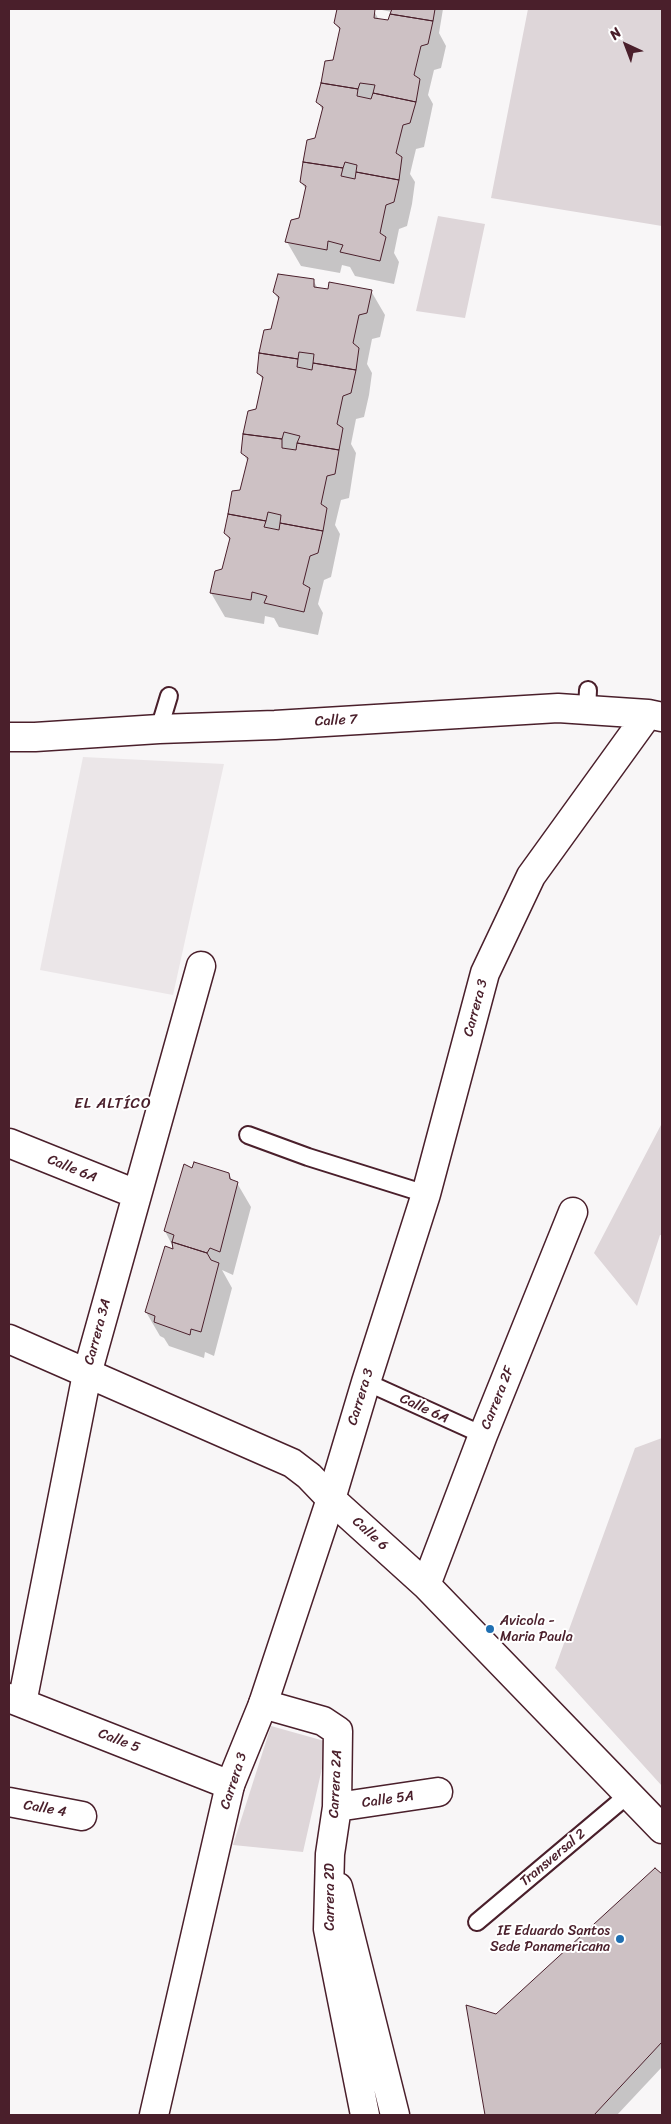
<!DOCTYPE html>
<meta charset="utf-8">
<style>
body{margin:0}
#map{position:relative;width:671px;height:2124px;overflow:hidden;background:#f8f6f7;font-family:Sriracha,sans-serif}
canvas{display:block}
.frame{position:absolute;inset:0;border:10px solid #4a1f2b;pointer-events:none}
.north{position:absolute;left:601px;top:20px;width:50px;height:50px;-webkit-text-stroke:4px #fff;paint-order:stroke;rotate:317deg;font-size:14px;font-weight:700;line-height:20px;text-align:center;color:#4a1f2b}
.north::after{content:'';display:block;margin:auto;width:18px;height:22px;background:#4a1f2b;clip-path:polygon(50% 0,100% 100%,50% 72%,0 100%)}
</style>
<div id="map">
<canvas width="671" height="2124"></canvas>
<div class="frame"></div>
<div class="north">N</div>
</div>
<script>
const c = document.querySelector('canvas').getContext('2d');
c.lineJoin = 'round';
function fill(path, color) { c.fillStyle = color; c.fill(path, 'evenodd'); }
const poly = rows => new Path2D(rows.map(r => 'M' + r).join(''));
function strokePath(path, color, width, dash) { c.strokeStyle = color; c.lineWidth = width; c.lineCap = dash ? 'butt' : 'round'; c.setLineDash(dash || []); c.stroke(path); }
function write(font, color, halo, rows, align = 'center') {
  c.font = font + ' Sriracha,sans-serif'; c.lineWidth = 4; c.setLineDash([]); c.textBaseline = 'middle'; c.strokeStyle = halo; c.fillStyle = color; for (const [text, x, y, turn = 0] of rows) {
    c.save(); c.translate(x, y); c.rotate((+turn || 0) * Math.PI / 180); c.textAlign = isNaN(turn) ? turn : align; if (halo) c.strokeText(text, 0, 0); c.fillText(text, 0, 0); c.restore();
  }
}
fill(poly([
 [83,757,224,764,173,995,40,970]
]), '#ebe6e8');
fill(poly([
 [528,9,662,9,662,226,491,198],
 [438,216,485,224,465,318,416,311],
 [662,1123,662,1235,660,1235,637,1306,594,1253],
 [662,1438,662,1786,555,1668,635,1448],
 [271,1726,328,1742,303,1852,233,1845]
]), '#ded6d9');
fill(poly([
 [339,9,374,11,379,20,389,22,392,12,377,9,443,9,439,33,446,46,441,68,434,70,428,95,433,104,424,147,416,149,410,174,415,182,412,204,407,226,399,229,394,253,399,262,394,284,355,276,350,267,342,265,340,273,301,266,287,242,300,219,307,191,301,182,316,140,323,111,318,102,334,61,341,32,335,23],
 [313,280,318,289,371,291,385,315,380,337,372,339,367,364,372,373,369,395,364,417,356,419,351,444,356,453,349,498,341,500,335,525,340,534,331,577,324,580,318,604,323,613,318,635,279,627,274,618,265,616,264,624,225,617,211,593,223,570,230,541,225,532,241,491,248,462,243,453,264,382,258,372,280,302,274,292],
 [193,1170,229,1174,233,1182,237,1183,251,1207,233,1275,222,1270,232,1288,214,1356,205,1352,204,1358,169,1346,164,1338,160,1336,146,1312,175,1251,165,1231],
 [655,1870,662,1875,662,2067,617,2115,486,2115,467,2006,496,2016]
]), '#0003');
const building = poly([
 [337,9,375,9,374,18,388,20,390,14,433,21,428,44,421,46,414,75,420,79,416,102,373,93,375,85,360,83,358,89,321,83,325,61,333,60,340,28,334,23,337,9],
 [392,9,435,9,433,21,390,14,392,9],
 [321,83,358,89,357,96,371,99,373,93,416,102,410,123,403,125,396,153,402,157,399,180,356,172,357,165,345,162,343,168,303,162,307,140,315,138,323,107,316,102,321,83],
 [303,162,343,168,341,176,355,179,356,172,399,180,394,202,386,205,380,233,386,237,380,261,340,252,343,245,328,241,327,250,285,242,291,220,299,218,306,186,300,182,303,162],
 [278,274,314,279,314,287,328,289,329,282,372,290,367,313,359,315,353,343,359,348,356,370,313,363,314,354,299,352,298,359,259,353,264,330,271,329,279,297,273,292,278,274],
 [259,353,298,359,297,367,312,370,313,363,356,370,351,393,343,396,337,424,343,428,339,450,297,443,300,436,284,432,282,439,243,434,248,411,256,409,263,377,257,373,259,353],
 [243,434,282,439,282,448,296,450,297,443,339,450,335,474,327,476,321,504,327,508,323,531,280,523,281,515,268,512,266,521,228,514,232,491,240,490,248,458,241,453,243,434],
 [228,514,266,521,264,527,279,530,280,523,323,531,318,553,310,556,303,584,310,588,304,612,264,603,267,596,252,592,251,600,210,593,215,571,222,569,230,538,224,533,228,514],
 [194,1162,229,1173,230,1179,238,1182,220,1252,210,1248,207,1253,172,1242,174,1235,164,1231,184,1164,192,1168,194,1162],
 [172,1242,207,1253,211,1260,219,1263,201,1332,191,1329,190,1335,154,1322,155,1316,145,1312,165,1246,173,1249,172,1242],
 [655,1868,662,1874,662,2042,594,2115,485,2115,466,2005,496,2014,655,1868]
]);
fill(building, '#cdc1c4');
strokePath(building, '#4a1f2b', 1);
const lane = poly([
 [587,710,588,690],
 [159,729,169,696],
 [248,1135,308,1157,426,1194],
 [366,1382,483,1435],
 [477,1922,629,1794]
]);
const street = poly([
 [9,1143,136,1194],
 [9,1339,292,1463,309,1476,331,1499,426,1585,662,1829],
 [426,1585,483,1435,573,1212],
 [9,1698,230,1785],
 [22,1703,87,1374,201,966],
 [263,1704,323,1721,338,1731,337,1807,330,1854,328,1929,365,2115],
 [9,1802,82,1816],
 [337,1807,438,1792],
 [338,1887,395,2115]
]);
const secondary = poly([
 [9,737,35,737,159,729,275,725,558,708,648,714,662,717],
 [154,2115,230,1785,263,1704,331,1499,366,1382,426,1194,485,973,531,876,648,714]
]);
strokePath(lane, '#4a1f2b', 20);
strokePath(street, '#4a1f2b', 31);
strokePath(secondary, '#4a1f2b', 31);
strokePath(lane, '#fff', 16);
strokePath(street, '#fff', 28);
strokePath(secondary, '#fff', 28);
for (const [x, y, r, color] of [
 [490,1629,5,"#1f6fb2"],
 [620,1939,5,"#1f6fb2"]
]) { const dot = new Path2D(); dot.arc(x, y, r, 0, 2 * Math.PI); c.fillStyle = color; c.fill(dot); strokePath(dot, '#fff', 2); }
write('14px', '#4a1f2b', '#fff', [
 ["Calle 7",336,721,-3],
 ["Carrera 3",476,1008,-75],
 ["Calle 6A",72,1169,22],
 ["Carrera 3A",98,1332,-75],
 ["Carrera 3",361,1397,-73],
 ["Carrera 2F",498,1398,-68],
 ["Calle 6A",424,1409,25],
 ["Calle 6",370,1534,42],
 ["Calle 5",119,1741,21],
 ["Carrera 3",234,1781,-72],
 ["Carrera 2A",336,1784,-87],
 ["Calle 5A",388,1800,-8],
 ["Calle 4",45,1809,10],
 ["Transversal 2",553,1858,-40],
 ["Carrera 2D",330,1897,-90]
]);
write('14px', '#4a1f2b', '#fff', [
 ["Avicola -",500,1621],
 ["Maria Paula",500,1637],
 ["IE Eduardo Santos",610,1931,"right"],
 ["Sede Panamericana",610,1947,"right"]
], 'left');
c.letterSpacing = '1px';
write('15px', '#4a1f2b', '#fff', [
 ["EL ALTÍCO",113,1104]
]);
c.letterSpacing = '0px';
</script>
